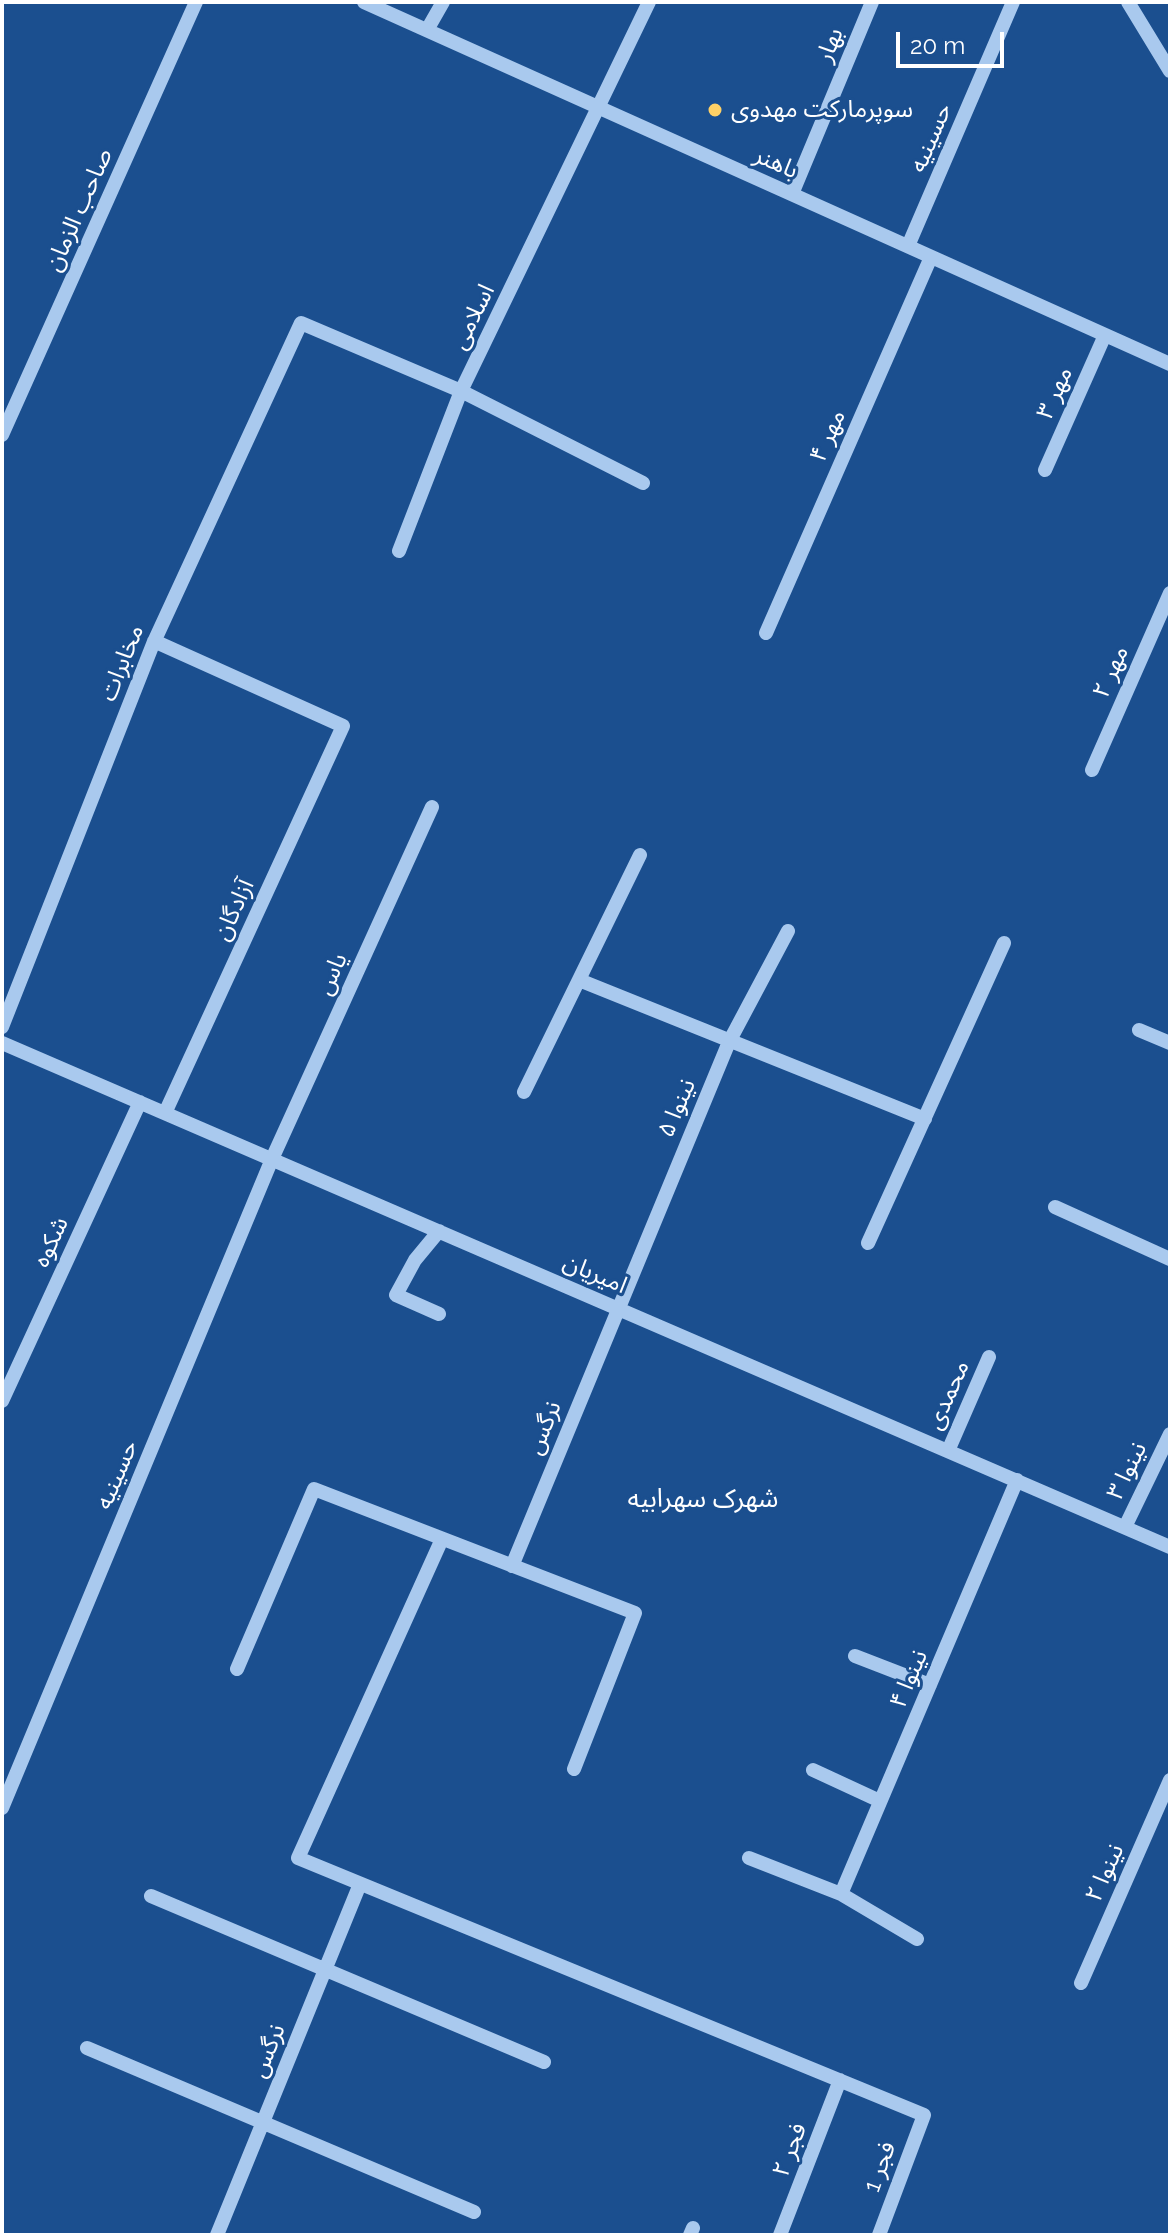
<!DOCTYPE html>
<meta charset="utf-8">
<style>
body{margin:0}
#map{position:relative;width:1172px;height:2237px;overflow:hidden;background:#1b4f8f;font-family:Raleway,sans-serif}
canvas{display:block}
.frame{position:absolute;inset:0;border:4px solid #fff;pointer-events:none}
.scale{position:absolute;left:896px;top:32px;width:108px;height:36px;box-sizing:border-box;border:4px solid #fff;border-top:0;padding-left:10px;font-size:24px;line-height:28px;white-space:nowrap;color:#fff;-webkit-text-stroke:6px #1b4f8f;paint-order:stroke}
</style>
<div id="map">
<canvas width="1172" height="2237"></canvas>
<div class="frame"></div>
<div class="scale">20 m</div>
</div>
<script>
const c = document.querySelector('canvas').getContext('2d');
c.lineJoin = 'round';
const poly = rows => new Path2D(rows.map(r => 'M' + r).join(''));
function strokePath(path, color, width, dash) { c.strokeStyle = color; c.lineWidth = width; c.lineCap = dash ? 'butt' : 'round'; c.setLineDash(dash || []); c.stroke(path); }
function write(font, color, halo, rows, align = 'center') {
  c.font = font + ' Raleway,"Noto Sans Arabic",sans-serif'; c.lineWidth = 6; c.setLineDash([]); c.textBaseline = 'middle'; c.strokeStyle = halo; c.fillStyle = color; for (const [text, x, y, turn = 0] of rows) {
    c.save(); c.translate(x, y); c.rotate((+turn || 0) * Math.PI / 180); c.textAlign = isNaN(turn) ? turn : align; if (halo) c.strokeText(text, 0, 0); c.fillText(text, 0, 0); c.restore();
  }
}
strokePath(poly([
 [364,2,1170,364],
 [1128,2,1170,71],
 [427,30,443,2],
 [792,194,872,2],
 [908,246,1013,2],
 [2,435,196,2],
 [1045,470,1105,335],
 [399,551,461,391,649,2],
 [766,633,931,257],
 [154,641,343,726,165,1113],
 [1092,770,1170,593],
 [579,980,925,1119],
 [2,1027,153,644,301,323,461,391,643,483],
 [1139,1030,1170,1043],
 [2,1043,1170,1547],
 [524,1092,640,855],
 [1055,1207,1170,1259],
 [439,1231,415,1260,396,1295,439,1314],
 [868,1243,1004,943],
 [2,1401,140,1102],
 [948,1451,989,1357],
 [1125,1527,1170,1434],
 [442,1539,298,1858,924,2115,879,2235],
 [512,1566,729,1042,788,931],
 [855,1656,930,1685],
 [237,1669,314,1489,635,1613,574,1769],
 [813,1770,880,1801],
 [2,1808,272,1159,432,807],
 [749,1858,841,1894,917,1939],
 [841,1894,1017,1480],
 [151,1896,544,2062],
 [1081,1983,1170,1780],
 [87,2048,474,2212],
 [217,2235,360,1884],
 [690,2235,693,2228],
 [780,2235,840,2080]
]), '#a9c9ee', 14);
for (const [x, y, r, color] of [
 [715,110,8,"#ffd166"]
]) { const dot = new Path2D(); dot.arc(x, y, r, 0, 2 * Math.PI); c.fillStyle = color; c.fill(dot); strokePath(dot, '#1b4f8f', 3); }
write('24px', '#fff', '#1b4f8f', [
 ["بهار",830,45,-68],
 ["حسینیه",931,138,-67],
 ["باهنر",776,163,24],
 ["صاحب الزمان",79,210,-66],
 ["اسلامی",473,317,-64],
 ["مهر ۳",1055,393,-66],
 ["مهر ۴",828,436,-66],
 ["مخابرات",122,663,-68],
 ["مهر ۲",1111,672,-66],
 ["آزادگان",234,910,-65],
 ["یاس",332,974,-66],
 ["نینوا ۵",677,1108,-67],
 ["شکوه",51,1242,-65],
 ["امیریان",595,1274,23],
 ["محمدی",948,1395,-66],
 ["نرگس",544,1428,-68],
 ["نینوا ۳",1127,1471,-64],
 ["حسینیه",117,1475,-67],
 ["نینوا ۴",909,1679,-67],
 ["نینوا ۲",1105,1873,-66],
 ["نرگس",268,2051,-68],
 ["فجر ۲",790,2150,-69],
 ["فجر 1",880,2167,-70]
]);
write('24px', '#fff', '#1b4f8f', [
 ["سوپرمارکت مهدوی",731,110]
], 'left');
write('26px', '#fff', '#1b4f8f', [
 ["شهرک سهرابیه",703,1499]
]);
</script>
